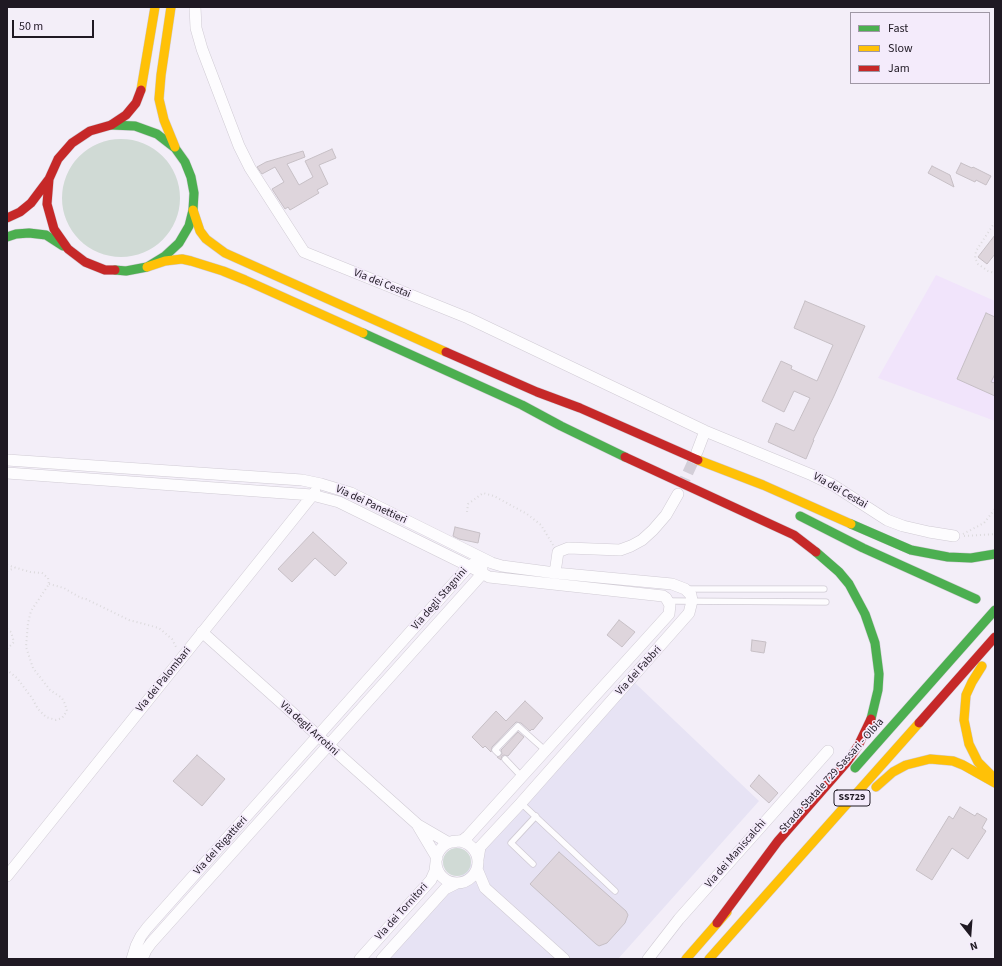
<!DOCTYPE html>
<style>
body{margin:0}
#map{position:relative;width:1002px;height:966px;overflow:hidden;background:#f3eef8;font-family:"Source Sans 3",sans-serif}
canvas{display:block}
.frame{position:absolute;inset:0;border:8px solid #1f1923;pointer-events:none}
.legend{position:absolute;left:850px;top:12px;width:140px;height:72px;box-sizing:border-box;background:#f4ebfb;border:1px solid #9f97a5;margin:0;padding:5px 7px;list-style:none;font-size:12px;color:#1f1923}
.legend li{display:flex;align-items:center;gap:8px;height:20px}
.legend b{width:20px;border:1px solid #9f97a5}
.north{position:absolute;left:950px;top:914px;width:40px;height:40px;-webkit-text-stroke:3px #f4ebfb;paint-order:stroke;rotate:163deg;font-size:11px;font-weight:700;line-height:16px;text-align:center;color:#1f1923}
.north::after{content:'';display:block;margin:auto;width:14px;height:18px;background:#1f1923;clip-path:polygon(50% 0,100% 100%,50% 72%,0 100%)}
.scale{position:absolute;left:12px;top:20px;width:82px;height:18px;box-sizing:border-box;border:2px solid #1f1923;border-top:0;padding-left:5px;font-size:12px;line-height:14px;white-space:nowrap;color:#1f1923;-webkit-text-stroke:3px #f4ebfb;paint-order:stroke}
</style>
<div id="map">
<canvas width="1002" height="966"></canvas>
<div class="frame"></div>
<ul class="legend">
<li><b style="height:5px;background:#4caf50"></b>Fast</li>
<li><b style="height:5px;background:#ffc107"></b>Slow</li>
<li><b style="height:5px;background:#c62828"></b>Jam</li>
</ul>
<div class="north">N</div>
<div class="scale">50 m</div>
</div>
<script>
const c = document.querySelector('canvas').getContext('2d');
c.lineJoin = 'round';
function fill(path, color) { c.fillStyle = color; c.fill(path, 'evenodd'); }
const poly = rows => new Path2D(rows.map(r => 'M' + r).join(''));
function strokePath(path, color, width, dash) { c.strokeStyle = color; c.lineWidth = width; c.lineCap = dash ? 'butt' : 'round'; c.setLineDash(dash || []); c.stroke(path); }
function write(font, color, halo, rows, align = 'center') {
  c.font = font + ' "Source Sans 3",sans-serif'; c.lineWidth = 3.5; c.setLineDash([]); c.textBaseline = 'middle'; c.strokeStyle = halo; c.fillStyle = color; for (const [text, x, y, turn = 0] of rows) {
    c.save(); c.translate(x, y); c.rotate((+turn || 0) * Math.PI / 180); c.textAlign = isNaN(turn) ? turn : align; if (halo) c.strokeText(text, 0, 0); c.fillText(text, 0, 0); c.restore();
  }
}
fill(poly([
 [634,682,759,801,618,959,387,959]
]), '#e7e3f4');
fill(poly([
 [936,275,995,301,995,421,878,378]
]), '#f1e4fb');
fill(poly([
 '62 198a59 59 0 1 1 118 0a59 59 0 1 1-118 0Z',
 '443 862a14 14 0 1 1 28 0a14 14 0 1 1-28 0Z'
]), '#d0dad5');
const building = poly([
 [332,149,336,158,319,165,328,184,317,190,319,193,290,210,288,207,285,209,272,189,284,182,275,167,262,174,257,167,266,162,303,151,305,157,287,164,299,185,313,177,305,161,332,149],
 [961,163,972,168,973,167,991,176,986,185,976,180,975,182,956,173,961,163],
 [932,166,950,175,954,187,928,173,932,166],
 [995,235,995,254,987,264,978,257,995,235],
 [805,301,865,326,834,396,813,440,814,440,806,459,768,442,776,423,794,431,810,398,794,391,784,412,762,401,781,361,792,366,791,369,817,381,833,345,794,328,805,301],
 [986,313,995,317,995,374,991,382,995,383,995,396,957,379,986,313],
 [455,527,480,533,478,543,459,539,453,536,455,527],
 [313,532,347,563,335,576,315,558,292,582,278,569,313,532],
 [619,620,635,632,622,647,607,635,619,620],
 [752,640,766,642,764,653,751,651,752,640],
 [525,701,543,718,533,730,532,729,530,731,521,723,516,722,492,747,491,752,485,746,483,748,472,737,496,711,506,721,525,701],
 [518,732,524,737,508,756,504,755,502,756,501,760,497,757,502,754,501,750,518,732],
 [197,755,225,779,202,806,173,781,197,755],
 [759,775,778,793,769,803,750,786,759,775],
 [960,807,975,816,977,813,987,819,982,828,986,831,968,859,952,848,932,880,916,870,949,816,953,819,960,807],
 [559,852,626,911,628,915,625,923,607,943,599,946,596,944,530,884,559,852]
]);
fill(building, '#ded5dc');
strokePath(building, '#c6bfc5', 1);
strokePath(poly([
 [681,488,696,455]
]), '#d3ced8', 11, [11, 5.5]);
const lane = poly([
 [686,589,824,589],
 [669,601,826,602],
 [498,753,495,750,518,726,546,751],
 [505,759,522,777],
 [521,803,615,891],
 [533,864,511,843,536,816]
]);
const street = poly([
 [195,7,196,28,202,49,239,146,250,168,304,252,468,318,705,431,812,475,833,485,887,520,903,526,929,532,954,536],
 [697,452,705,431],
 [7,460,302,480,321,484,351,493,492,563,502,566,555,573,672,584,685,589,691,595,692,601,689,613,521,803,480,847,478,859],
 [7,473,312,495,339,502,469,566,489,577,663,596,666,598,670,605,669,614,468,836,463,840,454,842],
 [555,573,558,552,568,548,620,550,631,546,642,540,653,530,666,515,678,494],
 [202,632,418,825,449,843],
 [418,826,437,858],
 '436 862a21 21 0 1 1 42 0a21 21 0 1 1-42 0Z',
 [477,869,485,888,564,959],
 [7,876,315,492],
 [132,959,136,946,141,936,147,928,469,566,475,563],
 [142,959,146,950,151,943,482,574,482,567],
 [360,959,431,880,435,871,436,862],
 [382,959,445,889,457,883],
 [648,959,679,919,828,751]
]);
const fast = poly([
 [111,125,135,126,157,134,175,148,185,162,191,177,194,193,193,210,189,226,179,243,165,256,147,267,126,271,115,270],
 [7,237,16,234,29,233,46,235,63,246],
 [363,333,522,405,561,426,625,457],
 [800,516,863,548,976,599],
 [851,524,911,550,948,557,971,558,995,554],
 [816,552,839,572,849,584,865,614,875,643,879,674,878,690,871,719],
 [855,768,995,610]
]);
const slow = poly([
 [171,7,161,75,159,99,164,120,175,147],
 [141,90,155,7],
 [193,210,200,231,206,239,225,253,446,352],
 [147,267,165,261,182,259,191,261,223,271,245,280,363,333],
 [698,460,763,485,851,524],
 [982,666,972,682,966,695,964,720,969,744,978,762,992,776],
 [876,787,893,772,906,765,930,759,953,761,963,765,995,783],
 [686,959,727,912],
 [709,959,919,723]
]);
const jam = poly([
 [7,218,20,212,31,203,49,179],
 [115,270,105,270,85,262,68,249,54,229,47,204,49,179,58,159,72,143,90,131,111,125,126,115,136,103,141,90],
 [446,352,537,392,580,408,698,460],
 [625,457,794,535,816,552],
 [919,723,995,637],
 [717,923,778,841,847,762,858,746,871,719]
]);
strokePath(lane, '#d0cbd4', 7);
strokePath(street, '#d0cbd4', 12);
strokePath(fast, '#d0cbd4', 10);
strokePath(slow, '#d0cbd4', 10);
strokePath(jam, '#d0cbd4', 10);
strokePath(poly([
 [995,222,976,251,975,258,978,264,988,271,995,273],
 [467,512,468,504,483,493,494,496,527,514,541,525,553,545],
 [963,534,984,523,995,509],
 [964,536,995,534],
 [7,565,30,572,42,573,48,578,49,584,31,611,28,623,26,647,33,668,50,690,62,698,65,704,67,711,62,718,56,720,46,717,38,709,32,698,17,678,7,670],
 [7,571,15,568],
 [49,584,64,588,81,598,86,599,129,620,159,628,172,639,177,649],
 [7,629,11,632,14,642,7,649]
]), '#dcdadd', 2, [1, 3]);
strokePath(lane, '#fdfcfe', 5.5);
strokePath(street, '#fdfcfe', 11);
strokePath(fast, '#4caf50', 9);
strokePath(slow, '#ffc107', 9);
strokePath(jam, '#c62828', 9);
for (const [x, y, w] of [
 [852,798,36]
]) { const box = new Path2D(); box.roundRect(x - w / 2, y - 8, w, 16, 3); c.fillStyle = '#f4ebfb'; c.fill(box); strokePath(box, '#1f1923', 1); }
write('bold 10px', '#1f1923', null, [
 ["SS729",852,798]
]);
write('11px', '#1f1923', '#f4ebfb', [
 ["Via dei Cestai",382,284,22],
 ["Via dei Cestai",840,491,30],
 ["Via dei Panettieri",371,505,25],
 ["Via degli Stagnini",440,599,-49],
 ["Via dei Fabbri",639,671,-48],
 ["Via dei Palombari",164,680,-51],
 ["Via degli Arrotini",309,729,42],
 ["Strada Statale 729 Sassari - Olbia",832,776,-48],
 ["Via dei Rigattieri",221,846,-48],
 ["Via dei Maniscalchi",736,854,-49],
 ["Via dei Tornitori",402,912,-48]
]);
</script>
